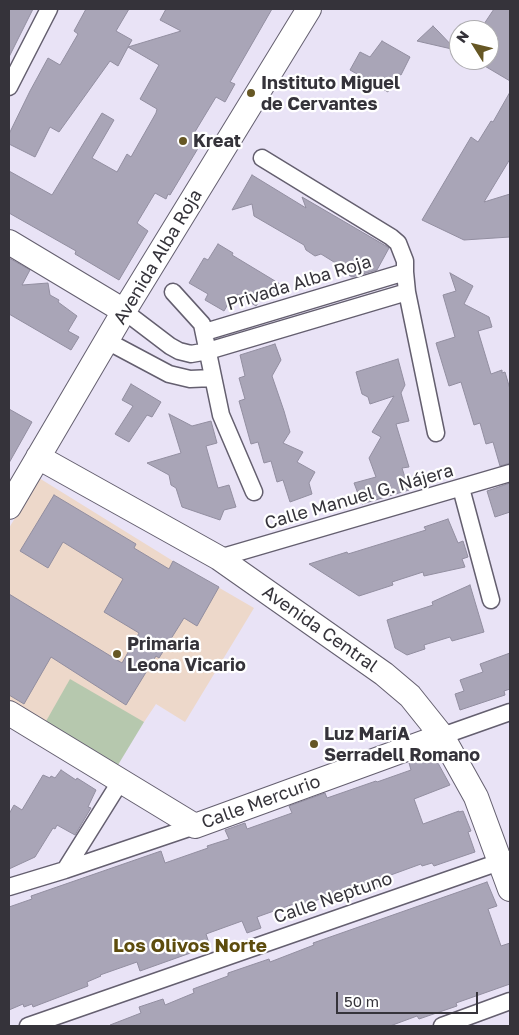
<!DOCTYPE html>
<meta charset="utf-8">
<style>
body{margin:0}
#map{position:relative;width:519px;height:1035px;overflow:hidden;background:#e9e3f6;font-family:"Golos Text",sans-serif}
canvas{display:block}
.frame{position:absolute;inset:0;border:10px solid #35333a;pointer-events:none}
.north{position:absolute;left:449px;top:20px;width:50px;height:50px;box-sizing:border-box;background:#fff;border:1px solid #aeadb0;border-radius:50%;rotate:306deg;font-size:14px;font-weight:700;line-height:20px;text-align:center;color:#35333a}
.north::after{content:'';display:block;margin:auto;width:18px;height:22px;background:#665724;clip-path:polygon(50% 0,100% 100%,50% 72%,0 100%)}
.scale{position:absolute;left:336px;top:992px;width:142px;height:22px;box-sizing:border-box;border:2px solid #35333a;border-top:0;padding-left:6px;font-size:15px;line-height:18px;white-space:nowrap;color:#35333a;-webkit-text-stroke:4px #fff;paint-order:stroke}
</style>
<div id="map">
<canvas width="519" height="1035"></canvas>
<div class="frame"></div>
<div class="north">N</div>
<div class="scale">50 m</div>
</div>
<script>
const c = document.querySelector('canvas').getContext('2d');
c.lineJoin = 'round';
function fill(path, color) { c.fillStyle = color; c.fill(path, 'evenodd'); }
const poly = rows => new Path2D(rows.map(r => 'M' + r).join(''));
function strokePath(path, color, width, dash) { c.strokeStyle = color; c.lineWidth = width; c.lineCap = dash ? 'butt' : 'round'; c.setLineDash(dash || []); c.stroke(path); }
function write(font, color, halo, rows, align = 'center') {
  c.font = font + ' "Golos Text",sans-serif'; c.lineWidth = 4.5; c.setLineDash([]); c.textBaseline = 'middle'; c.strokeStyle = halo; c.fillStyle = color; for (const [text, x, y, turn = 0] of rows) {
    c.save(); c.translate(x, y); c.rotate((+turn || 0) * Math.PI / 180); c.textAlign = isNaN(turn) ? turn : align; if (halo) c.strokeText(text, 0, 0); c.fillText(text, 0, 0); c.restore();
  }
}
fill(poly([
 [39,478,173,561,254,608,185,722,156,704,144,722,45,723,9,701,9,528]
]), '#edd8ca');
fill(poly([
 [70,679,144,722,118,765,45,723]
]), '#b6c8ae');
const building = poly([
 [9,9,33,9,9,57,9,9],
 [86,9,129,9,116,31,132,40,128,47,181,31,160,20,166,9,272,9,230,82,235,84,225,102,216,97,193,135,203,140,170,195,168,194,166,199,155,193,137,223,148,231,119,280,75,254,76,251,9,213,9,171,52,195,102,113,114,120,92,158,117,172,127,154,131,157,156,113,157,109,140,99,159,65,128,47,118,66,110,61,59,132,50,127,35,157,9,144,9,134,30,91,48,58,60,65,78,34,74,31,86,9],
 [494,9,510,9,510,81,483,65,486,60,489,60,489,30,480,30,494,9],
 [433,26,438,31,456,50,417,41,433,26],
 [382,41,410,57,401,75,399,74,388,92,350,70,360,52,370,57,382,41],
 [510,92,510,159,484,202,510,194,510,237,464,240,422,220,471,137,478,142,491,121,493,122,510,92],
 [252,175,306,208,302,197,386,246,389,248,377,270,352,277,343,272,342,267,321,254,315,256,306,250,304,245,254,216,252,204,232,210,252,175],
 [218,244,233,253,232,255,280,284,272,298,265,293,256,306,237,294,240,304,231,299,224,311,205,300,208,294,189,283,204,258,208,260,218,244],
 [9,258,30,270,22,285,48,283,50,295,59,300,58,302,77,316,68,331,79,337,71,350,9,314,9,258],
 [450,273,473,286,464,304,489,317,492,327,478,331,491,374,502,370,502,373,505,372,510,389,510,463,500,466,493,442,486,444,480,423,474,425,461,382,449,386,436,343,455,337,443,295,456,291,450,273],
 [275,344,281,360,272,376,284,411,290,432,283,443,303,452,297,462,315,472,309,483,312,494,290,502,283,480,277,482,271,461,264,463,258,442,251,444,239,401,245,399,239,378,245,376,240,355,275,344],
 [398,359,405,385,401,393,409,421,396,424,409,467,402,468,409,490,362,504,354,483,376,477,369,458,381,437,372,432,394,396,370,404,368,397,362,394,356,372,398,359],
 [131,384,161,402,152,417,147,415,129,442,115,434,133,406,122,400,131,384],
 [9,409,32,422,9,463,9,409],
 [169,414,192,426,211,421,217,443,206,446,218,488,229,485,236,507,224,510,220,520,182,507,176,488,171,485,169,475,147,463,181,453,169,414],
 [510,483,510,512,495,517,487,491,510,483],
 [54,495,136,544,134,548,169,569,173,561,219,587,197,626,184,618,159,658,156,656,126,705,51,657,24,704,9,695,9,594,122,663,139,633,104,612,123,579,63,542,48,568,20,551,54,495],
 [448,519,458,543,463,541,468,557,462,559,465,567,424,576,423,572,392,582,393,585,359,596,309,564,347,552,348,554,426,530,424,527,448,519],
 [470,585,484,632,452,641,450,637,424,645,425,649,407,655,395,648,387,620,433,605,432,602,470,585],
 [510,653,510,689,504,691,505,695,460,710,455,694,464,691,460,680,483,672,480,664,510,653],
 [433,754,450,785,414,799,423,824,459,811,459,812,463,811,471,831,468,832,475,852,434,866,432,863,422,866,421,864,388,876,390,882,358,894,354,891,347,894,345,890,303,905,302,901,257,917,261,928,247,933,242,921,206,934,210,946,140,971,137,962,100,975,101,976,87,982,88,986,33,1007,32,1004,24,1007,23,1004,9,1010,9,907,32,899,31,896,161,851,165,863,208,848,207,846,229,839,225,830,245,823,247,829,292,813,289,806,325,793,327,798,376,781,377,782,411,770,409,763,433,754],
 [61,770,76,780,77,778,96,790,88,807,91,808,75,835,57,825,55,829,53,828,35,857,9,869,9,814,14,805,22,810,43,775,50,778,51,776,55,778,61,770],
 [487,882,497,906,488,909,501,946,510,943,510,984,456,1003,457,1006,419,1019,417,1016,390,1026,110,1026,110,1025,141,1013,139,1007,163,999,165,1005,194,993,193,989,228,976,228,973,269,959,270,962,314,945,313,943,487,882]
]);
fill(building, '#a9a5b7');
strokePath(building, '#928ea0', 1);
const street = poly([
 [9,87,49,9],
 [262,158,391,237,398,243,405,261,405,272,407,292,436,433],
 [173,292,202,324,221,415,254,492],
 [124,311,170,346,179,351,191,354,208,351,407,292],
 [205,332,405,272],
 [107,341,169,374,190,379,213,378],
 [461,488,491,600],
 [219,558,510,473],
 [442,736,510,712],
 [65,870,120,782],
 [9,887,65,870,195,826],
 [28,1026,508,859],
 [442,1026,510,1001]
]);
const secondary = poly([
 [9,242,124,311],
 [38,457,219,558,384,674,410,696,442,736,476,797,510,889],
 [9,507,124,311,309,9],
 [9,713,195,826,442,736]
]);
strokePath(street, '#645f6f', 19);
strokePath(secondary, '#645f6f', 26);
strokePath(street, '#fff', 16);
strokePath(secondary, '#fff', 24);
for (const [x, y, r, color] of [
 [251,93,5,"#665724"],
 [183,141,5,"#665724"],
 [117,654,5,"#665724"],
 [314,744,5,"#665724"]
]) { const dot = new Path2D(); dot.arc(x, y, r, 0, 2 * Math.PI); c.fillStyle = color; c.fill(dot); strokePath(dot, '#fff', 2); }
write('bold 18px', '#35333a', '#fff', [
 ["Instituto Miguel",261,83],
 ["de Cervantes",261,104],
 ["Kreat",193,141],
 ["Primaria",127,644],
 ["Leona Vicario",127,665],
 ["Luz MariA",324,734],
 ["Serradell Romano",324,755]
], 'left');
write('18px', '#35333a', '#fff', [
 ["Avenida Alba Roja",158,257,-59],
 ["Privada Alba Roja",299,283,-17],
 ["Calle Manuel G. Nájera",359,497,-16],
 ["Avenida Central",320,629,35],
 ["Calle Mercurio",261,802,-20],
 ["Calle Neptuno",333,898,-19]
]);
write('bold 19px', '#5d4c0d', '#fff', [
 ["Los Olivos Norte",190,946]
]);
</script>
